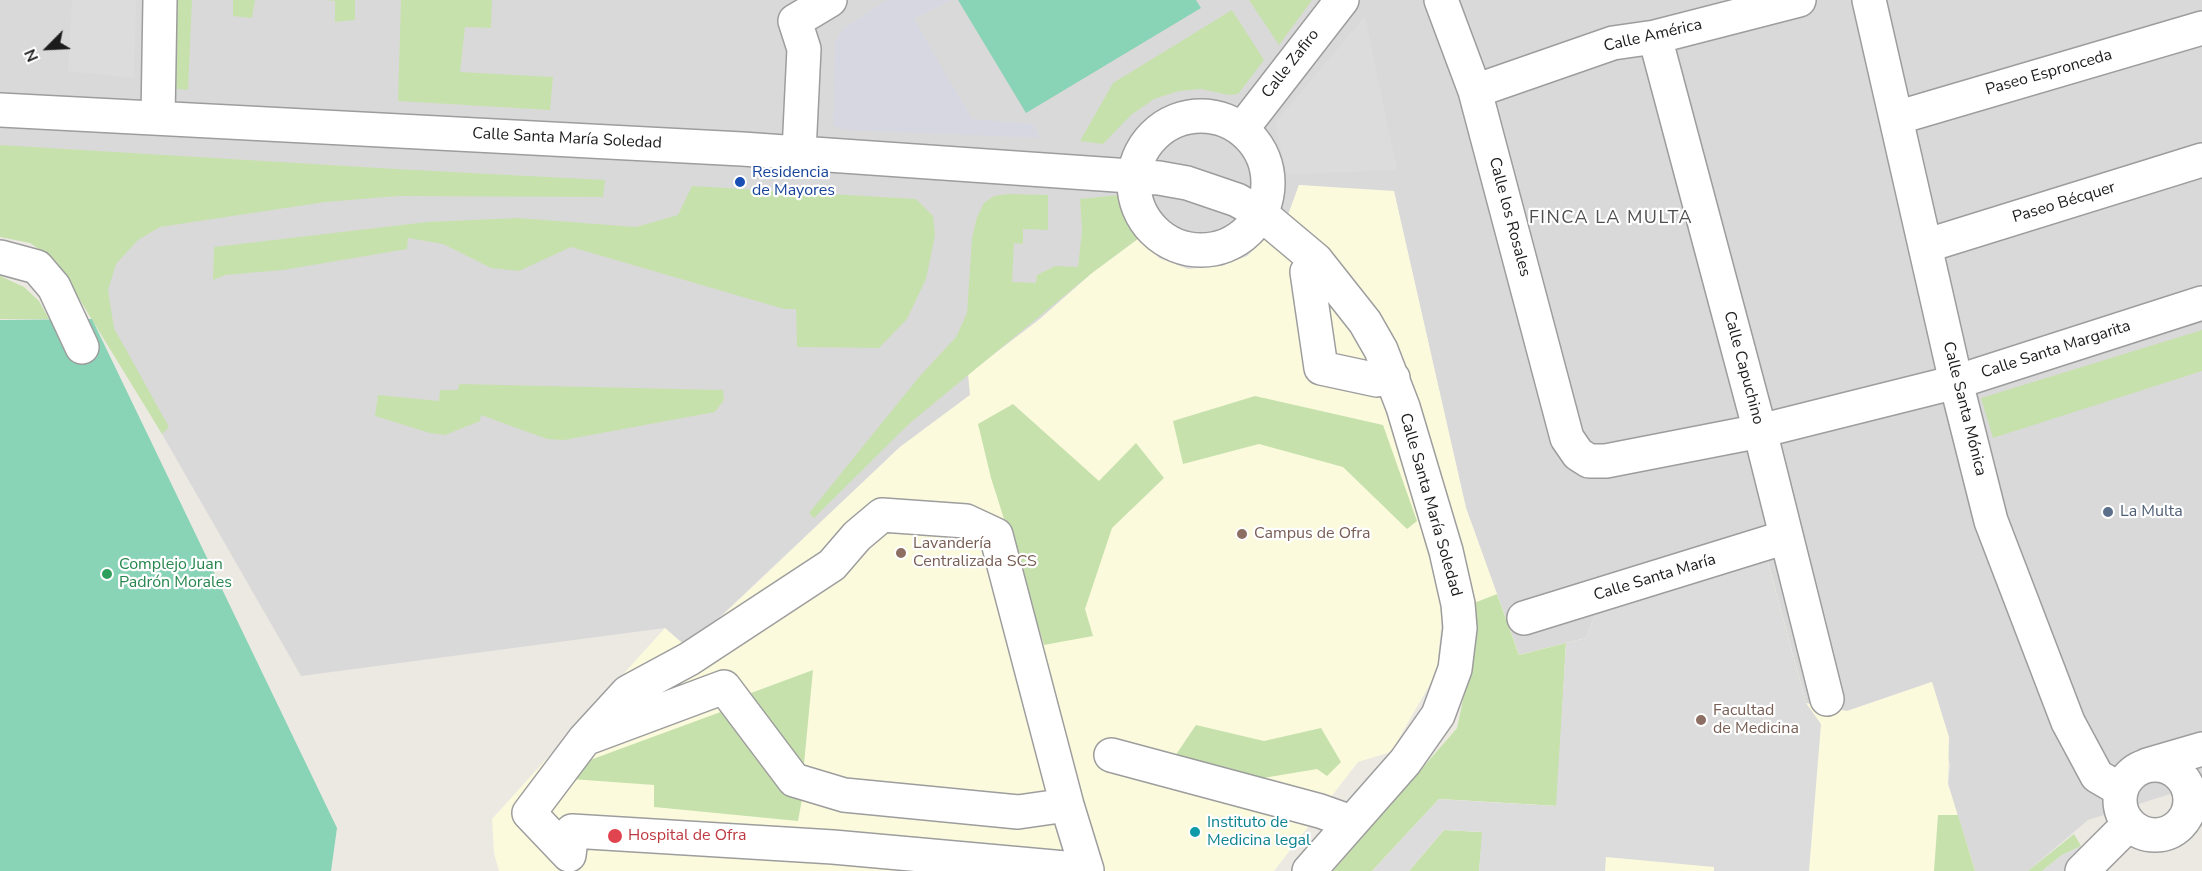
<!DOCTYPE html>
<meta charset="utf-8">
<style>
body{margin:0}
#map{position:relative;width:2202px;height:871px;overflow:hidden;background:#ece9e3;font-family:"Nunito Sans",sans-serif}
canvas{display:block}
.north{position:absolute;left:18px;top:18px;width:60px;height:60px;-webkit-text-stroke:4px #fff;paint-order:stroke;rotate:246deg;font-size:16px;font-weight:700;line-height:24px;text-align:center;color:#1c1c1c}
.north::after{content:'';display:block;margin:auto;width:21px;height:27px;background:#1c1c1c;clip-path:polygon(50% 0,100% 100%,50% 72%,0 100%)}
</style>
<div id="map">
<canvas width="2202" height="871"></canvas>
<div class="north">N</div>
</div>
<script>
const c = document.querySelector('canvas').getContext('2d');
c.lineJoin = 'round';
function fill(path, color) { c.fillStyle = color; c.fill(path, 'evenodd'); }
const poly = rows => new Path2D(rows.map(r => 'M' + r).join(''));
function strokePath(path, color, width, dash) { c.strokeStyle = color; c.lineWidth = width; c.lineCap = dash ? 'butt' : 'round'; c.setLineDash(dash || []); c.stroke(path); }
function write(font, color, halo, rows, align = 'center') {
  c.font = font + ' "Nunito Sans",sans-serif'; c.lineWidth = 4.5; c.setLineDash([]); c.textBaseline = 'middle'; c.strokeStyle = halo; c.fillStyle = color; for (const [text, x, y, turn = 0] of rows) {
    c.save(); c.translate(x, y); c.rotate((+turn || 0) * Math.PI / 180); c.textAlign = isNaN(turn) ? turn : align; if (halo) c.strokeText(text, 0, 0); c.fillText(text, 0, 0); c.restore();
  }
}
fill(poly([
 [0,0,2202,0,2202,784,2088,820,2028,871,1975,871,1948,784,1950,765,1931,682,1847,711,1806,703,1767,559,1586,638,1519,655,1466,508,1394,192,1299,185,1288,215,1276,229,1247,256,1222,266,1188,269,1159,258,1139,238,1092,273,1041,318,970,395,900,447,687,648,665,628,301,676,0,152]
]), '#dad9d9');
fill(poly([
 [1299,185,1394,191,1466,508,1519,655,1586,638,1599,604,1767,559,1806,703,1847,711,1932,682,1949,737,1948,784,1975,871,1333,871,1457,728,1474,647,1474,603,1442,617,1437,672,1391,752,1358,762,1274,871,499,871,494,853,492,819,665,628,688,648,900,447,970,395,968,374,1041,318,1092,273,1139,238,1159,258,1188,269,1222,266,1247,256,1276,229,1288,215]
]), '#fbfadd');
fill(poly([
 [169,0,192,0,188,90,170,88],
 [233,0,255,0,252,18,233,16],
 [325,0,355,0,355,20,335,22,335,1],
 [401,0,492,0,491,28,465,27,460,72,553,77,550,110,398,101],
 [1249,0,1312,0,1279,45],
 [1232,10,1264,60,1238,94,1229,95,1201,89,1179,91,1154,99,1131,115,1103,144,1080,141,1113,83],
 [0,145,396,169,605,180,603,197,399,196,325,202,160,227,138,240,116,264,108,290,114,328,169,427,162,434,56,261,30,243,0,237],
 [692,186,916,199,933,216,935,235,926,279,907,319,879,348,797,347,796,309,784,309,571,247,519,271,491,268,443,244,408,238,407,249,283,270,225,275,213,280,214,247,427,222,518,218,636,227,678,215],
 [1008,194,1048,195,1048,230,1023,229,1023,244,1014,243,1012,282,1036,283,1037,275,1055,266,1078,267,1082,231,1080,199,1119,195,1129,222,1139,238,1092,273,910,423,814,518,809,513,919,377,956,337,967,313,972,238,977,217,984,203,994,196],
 [0,276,24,287,39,301,49,319,0,319],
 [2202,330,2202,371,1993,438,1981,398],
 [459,384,723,390,724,400,715,412,564,440,547,439,481,415,480,421,445,435,430,433,375,416,378,395,439,401,440,390,458,390],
 [1255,396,1383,425,1417,521,1407,529,1343,467,1259,444,1183,464,1173,421],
 [1013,404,1099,481,1136,443,1164,478,1112,528,1085,609,1093,636,1044,645,991,478,978,424],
 [1497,594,1519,655,1566,643,1557,806,1439,799,1372,871,1333,871,1457,728,1474,647,1474,603],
 [813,670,804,764,791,757,751,693],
 [726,710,802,799,798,821,654,807,654,785,571,779,590,760],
 [1196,725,1264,741,1321,728,1341,762,1327,776,1317,769,1257,779,1173,759],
 [1938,815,1958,815,1975,871,1934,871],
 [1444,830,1483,832,1479,871,1409,871],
 [2074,834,2081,846,2062,855,2042,871,2028,871]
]), '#c7e1ad');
fill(poly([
 [958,0,1196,0,1201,8,1026,113],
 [92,319,337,828,331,871,0,871,0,320]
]), '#89d3b6');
fill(poly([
 [72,0,136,0,134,78,68,71],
 [1365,16,1397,170,1287,174,1275,123],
 [1767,559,1806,703,1821,724,1809,871,1714,871,1714,867,1606,857,1605,871,1479,871,1482,832,1444,830,1409,871,1372,871,1439,799,1556,806,1566,643,1586,638,1599,604],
 [2081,846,2095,871,2042,871,2062,855]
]), '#dcdcdc');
fill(poly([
 [886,0,951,0,914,19,972,119,1034,124,1040,138,843,130,833,125,835,42,842,30]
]), '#d7d7e1');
const minor = poly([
 [1441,0,1475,91,1567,438,1578,454,1589,461,1606,461,1760,431,1956,382,2202,303],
 [1869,0,1956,382,1991,521,2068,722,2097,776,2121,790],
 [1655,37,1760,431,1827,699],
 [1475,91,1613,43,1655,37,1799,0],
 [0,110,742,149,1159,178,1187,183,1237,200,1260,213,1316,260,1365,322,1381,350,1403,407,1446,551,1458,604,1460,628,1455,669,1438,715,1405,762,1309,871],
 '1134 183a67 67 0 1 1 134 0a67 67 0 1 1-134 0Z',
 [158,118,160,0],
 [1896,118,2202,28],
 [1242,129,1342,0],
 [799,152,804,49,795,21,830,0],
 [1925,246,2202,160],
 [0,257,37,267,54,287,82,347],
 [1316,260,1307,272,1321,368,1377,380,1393,378],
 [1524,618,1786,537],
 [590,737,724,687,794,780,844,795,1018,812,1067,805],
 [1111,755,1320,811,1351,822],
 [2147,765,2202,749],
 '2120 800a35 35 0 1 1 70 0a35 35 0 1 1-70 0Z',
 [1087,870,833,847,572,831,569,855,529,813,584,740,628,692,689,659,832,565,857,536,882,515,966,521,996,535,1067,805,1087,870,1087,871],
 [2082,871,2129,824]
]);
strokePath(minor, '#9d9d9d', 36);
strokePath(minor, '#fff', 33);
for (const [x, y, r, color] of [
 [740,182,6,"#1a4fb4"],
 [2108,512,6,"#5c6f8a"],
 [1242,534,6,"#8d6e63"],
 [901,553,6,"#8d6e63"],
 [107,574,6,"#2e9e5b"],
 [1701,720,6,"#8d6e63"],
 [1195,832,6,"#0f9aa8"],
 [615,836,8,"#e0444e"]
]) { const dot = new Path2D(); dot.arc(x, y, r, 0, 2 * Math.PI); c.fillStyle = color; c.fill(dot); strokePath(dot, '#fff', 2); }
write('16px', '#1c1c1c', '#fff', [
 ["Calle América",1653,36,-13],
 ["Calle Zafiro",1291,64,-52],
 ["Paseo Espronceda",2049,73,-16],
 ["Calle Santa María Soledad",567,139,3],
 ["Paseo Bécquer",2064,203,-17],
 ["Calle los Rosales",1509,217,75],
 ["Calle Santa Margarita",2056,350,-18],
 ["Calle Capuchino",1743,368,75],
 ["Calle Santa Mónica",1964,409,76],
 ["Calle Santa María Soledad",1430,505,74],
 ["Calle Santa María",1655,578,-17]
]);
write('16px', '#164399', '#fff', [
 ["Residencia",752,173],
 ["de Mayores",752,191]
], 'left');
write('16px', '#4e5e75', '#fff', [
 ["La Multa",2120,512]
], 'left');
write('16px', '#785e54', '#fff', [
 ["Campus de Ofra",1254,534],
 ["Lavandería",913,544],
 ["Centralizada SCS",913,562],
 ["Facultad",1713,711],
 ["de Medicina",1713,729]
], 'left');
write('16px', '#27864d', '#fff', [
 ["Complejo Juan",119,565],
 ["Padrón Morales",119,583]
], 'left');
write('16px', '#0d838f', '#fff', [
 ["Instituto de",1207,823],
 ["Medicina legal",1207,841]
], 'left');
write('16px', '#be3a42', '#fff', [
 ["Hospital de Ofra",628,836]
], 'left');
c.letterSpacing = '1.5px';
write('18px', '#4f4f4f', '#fff', [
 ["FINCA LA MULTA",1611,219]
]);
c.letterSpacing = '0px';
</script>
